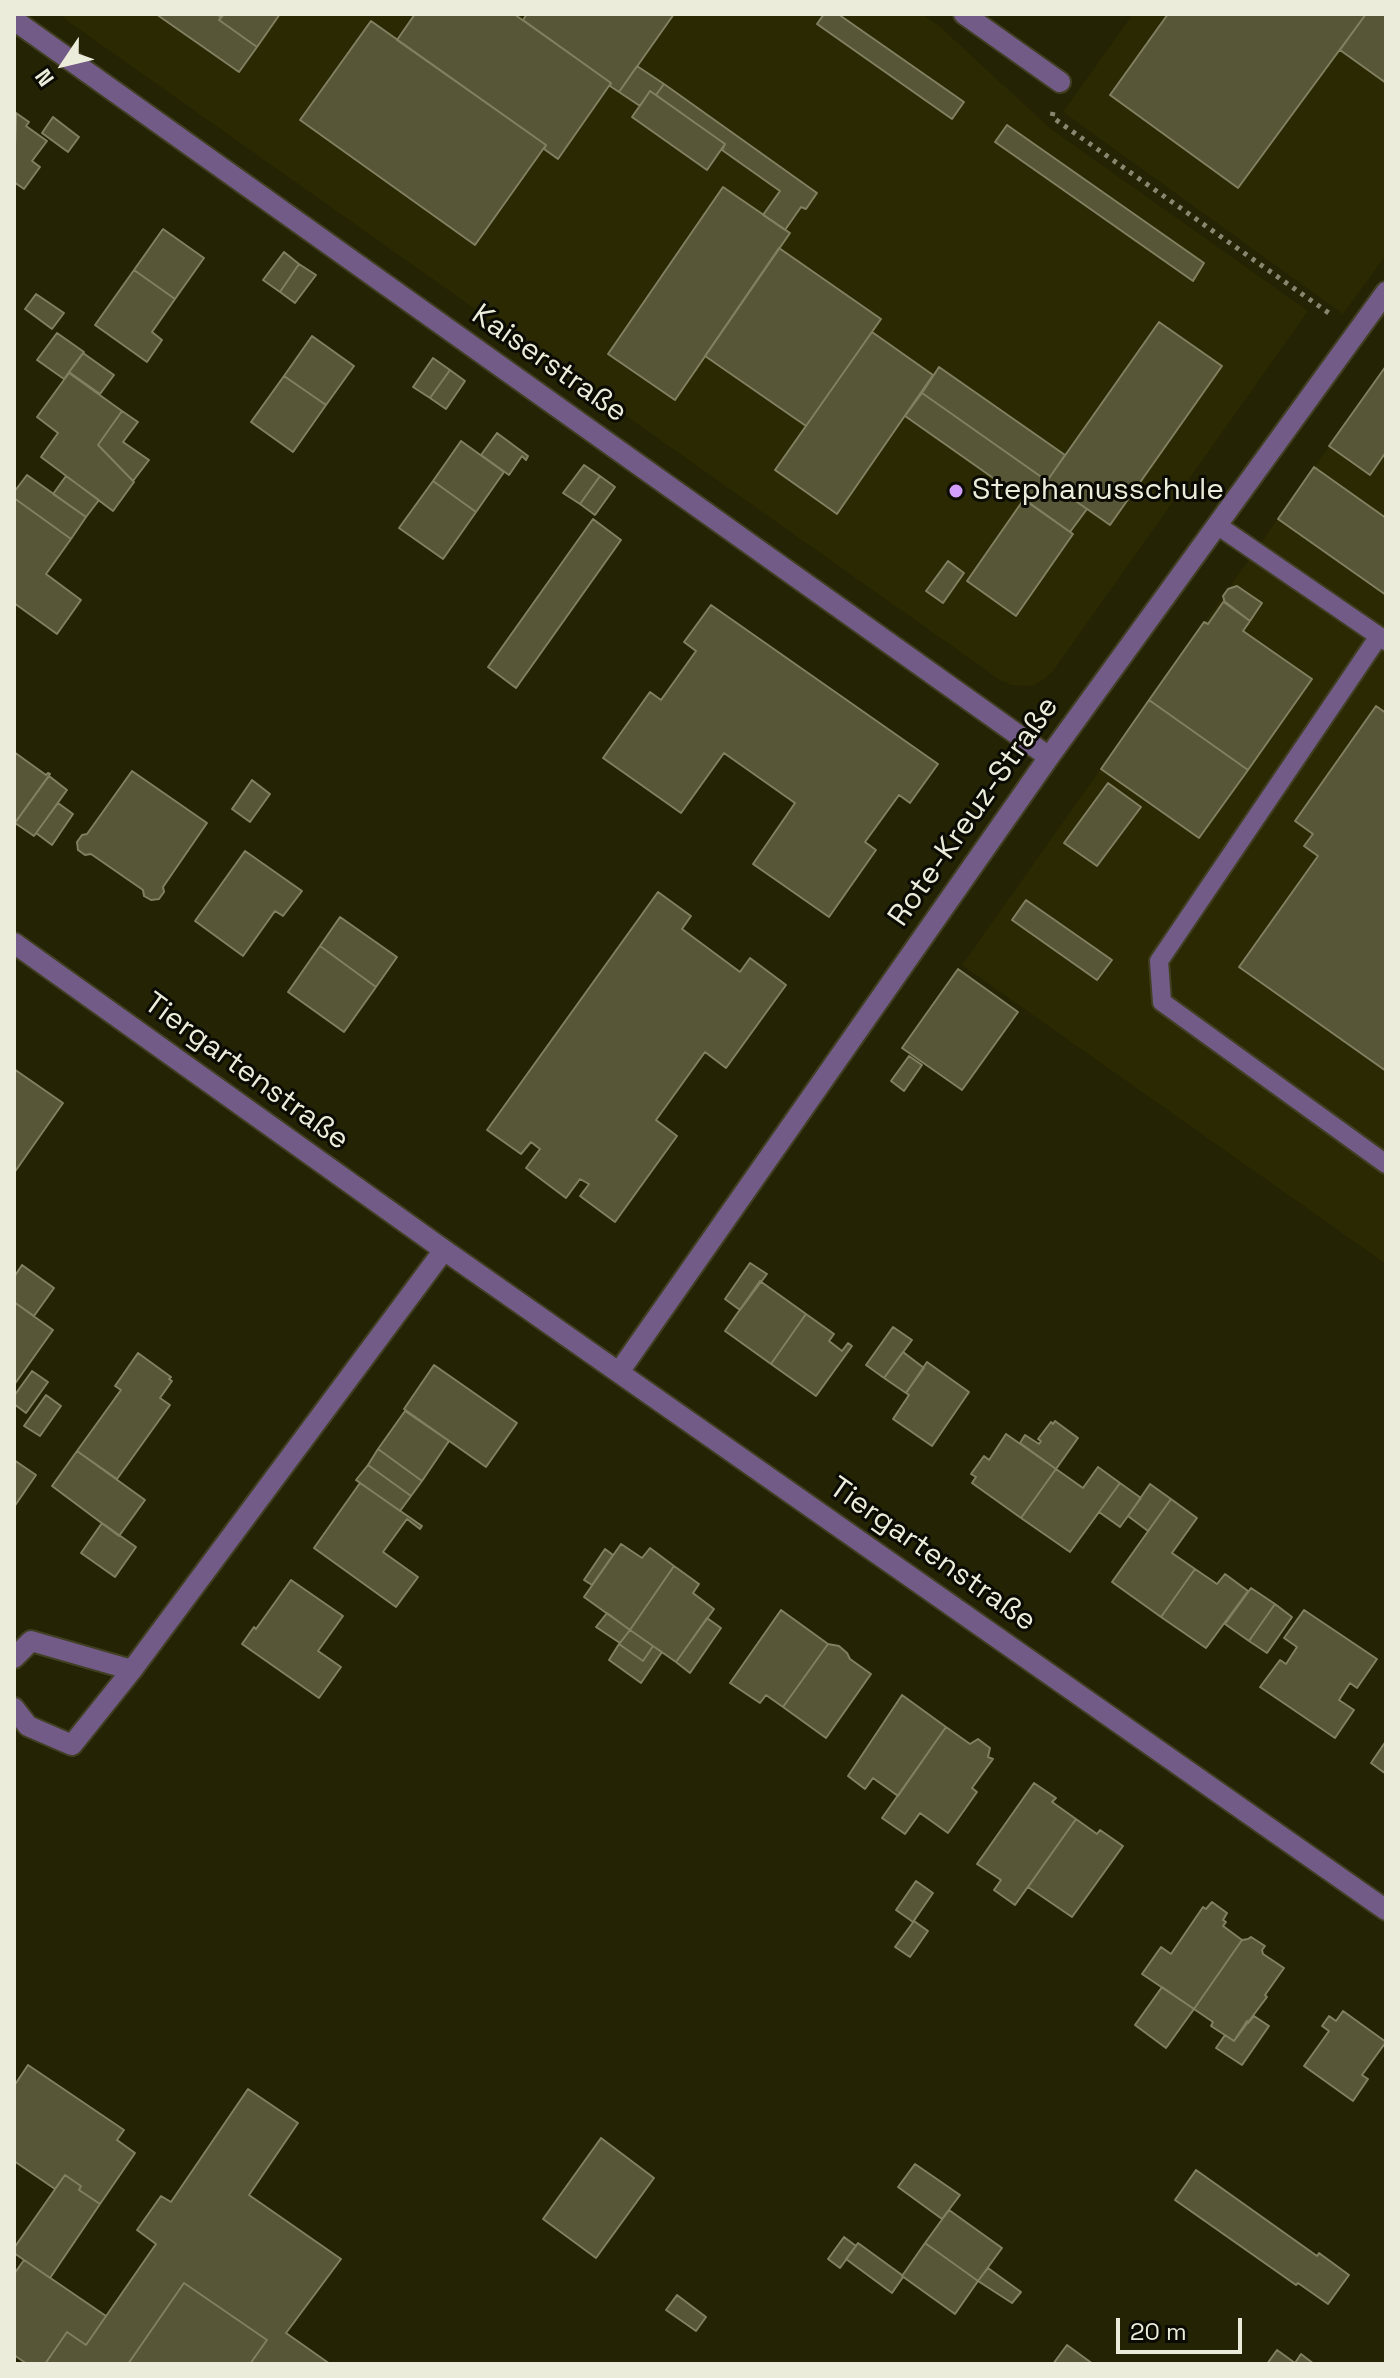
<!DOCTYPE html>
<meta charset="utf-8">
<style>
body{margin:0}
#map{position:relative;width:1400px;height:2378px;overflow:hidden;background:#242304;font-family:"Space Grotesk",sans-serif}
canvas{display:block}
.frame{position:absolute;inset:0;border:16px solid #ececdb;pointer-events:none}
.north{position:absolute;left:24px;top:24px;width:80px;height:80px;-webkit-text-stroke:6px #0c0b02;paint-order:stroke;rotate:235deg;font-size:22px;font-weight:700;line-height:32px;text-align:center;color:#ececdb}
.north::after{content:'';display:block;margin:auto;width:28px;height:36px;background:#ececdb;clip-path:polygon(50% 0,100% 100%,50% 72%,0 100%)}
.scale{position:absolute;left:1116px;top:2318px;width:126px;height:36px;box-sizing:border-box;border:4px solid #ececdb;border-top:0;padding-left:10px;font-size:24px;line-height:28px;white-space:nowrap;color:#ececdb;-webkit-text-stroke:6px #0c0b02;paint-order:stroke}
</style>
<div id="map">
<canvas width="1400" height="2378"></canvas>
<div class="frame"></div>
<div class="north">N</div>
<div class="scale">20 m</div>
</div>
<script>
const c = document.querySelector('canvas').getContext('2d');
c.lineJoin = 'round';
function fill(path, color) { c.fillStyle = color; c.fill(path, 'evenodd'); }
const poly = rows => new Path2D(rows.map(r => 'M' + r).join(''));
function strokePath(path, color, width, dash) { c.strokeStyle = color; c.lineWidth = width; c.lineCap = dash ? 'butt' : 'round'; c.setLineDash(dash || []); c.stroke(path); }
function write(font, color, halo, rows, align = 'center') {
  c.font = font + ' "Space Grotesk",sans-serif'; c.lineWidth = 6; c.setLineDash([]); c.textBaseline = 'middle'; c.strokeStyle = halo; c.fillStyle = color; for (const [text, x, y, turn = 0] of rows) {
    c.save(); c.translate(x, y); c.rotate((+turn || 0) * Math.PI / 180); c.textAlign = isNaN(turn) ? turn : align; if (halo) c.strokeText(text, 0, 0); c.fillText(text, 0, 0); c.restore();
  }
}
fill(poly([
 [61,14,921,14,938,25,1051,129,1308,311,1053,671,1043,680,1032,686,1011,685,1000,680,69,22],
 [1133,14,1386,14,1386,255,1343,314,1063,112],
 [1386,366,1386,1264,962,965]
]), '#2b2901');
const building = poly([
 [156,14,216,14,221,17,219,20,257,47,239,72,156,14],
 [224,14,280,14,257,47,219,20,224,14],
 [415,14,514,14,611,83,558,159,544,149,546,145,397,40,415,14],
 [527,14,674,14,619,92,610,86,611,83,523,20,527,14],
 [824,14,838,14,964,102,952,119,817,24,824,14],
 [1168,14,1366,14,1238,188,1110,95,1168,14],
 [1366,14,1386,14,1386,83,1340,50,1366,14],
 [371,21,546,145,475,245,300,120,371,21],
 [637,66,664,84,656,95,650,91,640,106,619,92,637,66],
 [664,84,817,193,806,209,801,207,785,230,763,215,780,191,722,150,725,144,656,95,664,84],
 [650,91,725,144,707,170,632,117,650,91],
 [16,113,29,122,26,126,47,141,32,161,40,167,24,189,14,182,16,113],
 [53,117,79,137,68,152,42,133,53,117],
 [1007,125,1204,263,1193,281,995,142,1007,125],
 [723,187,790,233,675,400,608,354,723,187],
 [163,229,204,258,175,299,134,270,163,229],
 [779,248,881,319,806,426,705,356,779,248],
 [284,252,299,264,280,292,263,280,284,252],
 [299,264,316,275,295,303,280,292,299,264],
 [134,270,175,299,152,332,162,340,147,362,95,325,134,270],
 [36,294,64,313,52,329,25,309,36,294],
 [1159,322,1222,366,1110,525,1047,481,1159,322],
 [872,332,933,375,837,514,775,470,872,332],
 [57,333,84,352,64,379,37,360,57,333],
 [312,336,354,366,326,405,284,376,312,336],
 [83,353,114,375,100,394,69,372,83,353],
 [433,358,450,370,430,398,413,387,433,358],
 [1386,366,1386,452,1370,475,1329,446,1386,366],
 [939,367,1065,455,1047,481,922,393,939,367],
 [450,370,465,381,446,409,430,398,450,370],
 [69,373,122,411,98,445,134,482,113,511,41,457,58,433,37,417,69,373],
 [284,376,326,405,293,452,251,422,284,376],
 [922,393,1087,509,1070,532,905,416,922,393],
 [122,411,138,422,123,442,149,460,133,481,98,445,122,411],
 [497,433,528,456,526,460,522,456,509,475,481,455,497,433],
 [461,441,504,472,476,512,433,481,461,441],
 [584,465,600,476,580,504,563,493,584,465],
 [1314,467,1386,518,1386,595,1278,519,1314,467],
 [27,475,86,517,71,539,14,498,14,492,27,475],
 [66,476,99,500,86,517,53,494,66,476],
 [600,476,615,487,595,515,580,504,600,476],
 [433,481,476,512,443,559,399,528,433,481],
 [14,498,71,539,46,574,81,600,57,634,14,603,14,498],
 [1024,499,1073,534,1016,616,967,581,1024,499],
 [593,519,621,540,516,688,488,667,593,519],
 [948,561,964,573,943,603,926,591,948,561],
 [1237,586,1262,603,1250,621,1225,603,1223,596,1228,589,1237,586],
 [1224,601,1250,621,1243,631,1312,679,1248,770,1149,700,1204,622,1208,624,1224,601],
 [711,605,938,764,910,803,899,795,865,842,876,850,829,917,753,864,795,803,724,753,681,813,603,758,650,692,661,700,696,651,684,642,711,605],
 [1149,700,1248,770,1199,838,1101,769,1149,700],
 [1376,706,1386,713,1386,1071,1239,967,1318,856,1304,846,1313,834,1295,821,1376,706],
 [14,752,46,775,48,773,50,774,14,824,14,752],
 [132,771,207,823,163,887,164,892,159,899,151,900,144,896,143,890,91,854,85,855,78,850,77,842,82,835,87,834,132,771],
 [49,776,67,790,34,836,15,823,49,776],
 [252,780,270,794,250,822,232,809,252,780],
 [1108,783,1141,807,1097,866,1064,843,1108,783],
 [58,803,73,814,52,845,36,833,58,803],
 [245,851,302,891,283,916,275,911,243,956,195,921,245,851],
 [658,892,691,916,682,929,740,972,750,958,786,985,726,1068,705,1052,656,1120,677,1136,615,1222,580,1196,589,1184,580,1179,566,1198,526,1168,540,1149,531,1142,521,1154,487,1130,658,892],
 [1026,900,1112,960,1097,980,1012,920,1026,900],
 [340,917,397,957,376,987,320,946,340,917],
 [320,946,376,987,344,1032,288,992,320,946],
 [958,969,1018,1012,962,1090,902,1048,958,969],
 [909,1056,922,1065,904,1091,891,1081,909,1056],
 [14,1069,63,1103,14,1173,14,1069],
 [750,1263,767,1274,740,1310,725,1299,750,1263],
 [22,1265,54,1288,34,1316,14,1302,14,1277,22,1265],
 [760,1281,806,1314,771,1364,725,1331,760,1281],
 [14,1302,53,1330,14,1385,14,1302],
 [806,1314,834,1334,829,1341,842,1351,848,1343,852,1346,816,1396,771,1364,806,1314],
 [893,1327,912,1340,884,1378,866,1365,893,1327],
 [903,1352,924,1368,906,1393,884,1378,903,1352],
 [138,1353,171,1377,169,1379,172,1381,160,1398,170,1405,117,1479,77,1451,121,1390,115,1386,138,1353],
 [927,1362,969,1392,932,1446,893,1419,909,1395,906,1393,927,1362],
 [434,1365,517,1423,486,1467,404,1409,434,1365],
 [32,1371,48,1382,26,1413,14,1404,14,1396,32,1371],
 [46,1395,61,1406,40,1436,24,1426,46,1395],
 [405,1411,449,1441,422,1481,378,1449,405,1411],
 [1055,1421,1078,1438,1056,1469,1020,1443,1025,1435,1039,1444,1041,1441,1038,1439,1051,1422,1053,1424,1055,1421],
 [1006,1434,1056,1469,1021,1518,972,1483,976,1477,971,1474,984,1456,989,1460,1006,1434],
 [378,1449,422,1481,411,1496,368,1465,378,1449],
 [77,1451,145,1500,119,1536,52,1486,77,1451],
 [14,1460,36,1475,14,1507,14,1460],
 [368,1465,411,1496,400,1511,356,1480,368,1465],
 [1098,1467,1120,1483,1070,1552,1021,1518,1056,1469,1083,1488,1098,1467],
 [360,1483,422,1526,420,1529,407,1519,383,1552,418,1577,396,1607,314,1548,360,1483],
 [1120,1483,1141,1498,1120,1527,1099,1512,1120,1483],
 [1150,1484,1171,1499,1148,1531,1128,1516,1150,1484],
 [1171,1499,1197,1518,1172,1553,1195,1569,1161,1617,1112,1582,1171,1499],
 [102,1523,136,1547,115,1577,81,1553,102,1523],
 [621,1544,642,1558,650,1548,674,1566,630,1630,584,1597,621,1544],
 [605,1549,613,1555,592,1585,584,1580,605,1549],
 [674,1566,699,1584,693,1593,714,1609,676,1662,630,1630,674,1566],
 [1195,1569,1217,1584,1225,1574,1248,1591,1206,1648,1161,1617,1195,1569],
 [291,1580,343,1616,318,1651,341,1667,319,1698,242,1644,254,1627,256,1629,291,1580],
 [1251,1588,1275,1604,1249,1641,1225,1624,1251,1588],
 [1275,1604,1292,1617,1267,1653,1249,1641,1275,1604],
 [781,1610,828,1644,783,1707,766,1695,760,1703,730,1683,781,1610],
 [1304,1610,1377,1659,1357,1688,1350,1683,1339,1700,1354,1710,1335,1738,1260,1687,1280,1660,1286,1664,1297,1647,1284,1638,1304,1610],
 [607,1613,630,1630,620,1643,596,1627,607,1613],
 [707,1618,721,1628,690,1673,676,1662,707,1618],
 [630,1630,653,1646,643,1661,619,1644,630,1630],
 [619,1644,643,1661,653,1646,662,1652,641,1683,609,1660,619,1644],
 [828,1644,839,1646,847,1653,850,1659,871,1674,826,1738,783,1707,828,1644],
 [902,1695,946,1727,898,1796,873,1778,865,1789,848,1776,902,1695],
 [946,1727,970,1744,978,1739,990,1748,988,1757,993,1759,972,1788,977,1792,948,1833,920,1813,905,1834,882,1818,946,1727],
 [1386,1741,1386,1774,1371,1763,1386,1741],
 [1034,1783,1056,1798,1052,1802,1076,1819,1015,1905,994,1890,1001,1880,977,1864,1034,1783],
 [1076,1819,1097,1834,1100,1830,1123,1846,1072,1917,1028,1887,1076,1819],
 [916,1881,933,1893,913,1922,896,1910,916,1881],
 [1212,1902,1227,1913,1223,1920,1226,1922,1223,1926,1242,1940,1194,2009,1142,1974,1161,1947,1171,1954,1203,1907,1206,1909,1212,1902],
 [914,1921,928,1931,910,1957,895,1947,914,1921],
 [1251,1937,1265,1946,1262,1950,1263,1954,1284,1968,1265,1995,1267,1997,1234,2041,1211,2026,1213,2022,1194,2009,1242,1940,1248,1939,1251,1937],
 [1162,1987,1194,2009,1166,2048,1135,2025,1162,1987],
 [1343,2011,1386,2042,1362,2075,1368,2079,1353,2101,1304,2066,1329,2031,1322,2026,1329,2016,1336,2021,1343,2011],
 [1254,2016,1269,2026,1242,2065,1216,2048,1225,2035,1234,2041,1247,2021,1248,2023,1254,2016],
 [28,2065,124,2130,117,2140,135,2153,100,2204,79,2190,81,2186,65,2175,55,2189,14,2161,14,2086,28,2065],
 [248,2089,298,2123,249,2195,341,2259,286,2333,330,2364,250,2364,267,2340,184,2283,128,2364,45,2364,67,2332,86,2345,156,2244,137,2230,161,2196,171,2202,248,2089],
 [601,2138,654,2178,596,2258,543,2219,601,2138],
 [915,2164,960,2195,942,2219,898,2187,915,2164],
 [1196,2170,1317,2256,1319,2253,1349,2275,1328,2304,1298,2283,1296,2285,1175,2200,1196,2170],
 [65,2175,81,2186,79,2190,100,2204,50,2278,14,2253,14,2248,65,2175],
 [949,2210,1002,2248,978,2281,925,2243,949,2210],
 [844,2237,856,2246,840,2268,828,2259,844,2237],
 [858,2243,902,2275,903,2277,892,2293,846,2259,858,2243],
 [925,2243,978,2281,955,2314,902,2276,925,2243],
 [24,2260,106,2316,86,2345,67,2332,45,2364,27,2364,14,2355,14,2274,24,2260],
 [988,2268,1021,2292,1012,2303,978,2281,988,2268],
 [184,2283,267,2340,250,2364,128,2364,184,2283],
 [677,2295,706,2317,696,2331,666,2310,677,2295],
 [1067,2345,1093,2364,1053,2364,1067,2345],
 [1277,2350,1295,2363,1301,2354,1314,2364,1267,2364,1277,2350]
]);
fill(building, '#575637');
strokePath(building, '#807f5f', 2);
const lane = poly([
 [1217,525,1386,641],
 [1379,636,1159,961,1162,1002,1386,1164]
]);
const street = poly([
 [964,14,1060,82],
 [14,20,1049,757],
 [14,943,444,1250,1386,1910],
 [619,1372,1049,757,1386,292],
 [14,1658,31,1641,132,1670],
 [14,1708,28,1726,72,1745,132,1670,444,1250]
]);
strokePath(lane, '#403f22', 22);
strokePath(street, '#403f22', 24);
strokePath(poly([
 [1053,112,1052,117,1333,316]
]), '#88876f', 5, [4, 6]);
strokePath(lane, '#725b87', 18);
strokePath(street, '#725b87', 20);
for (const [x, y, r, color] of [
 [956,491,8,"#d19dfe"]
]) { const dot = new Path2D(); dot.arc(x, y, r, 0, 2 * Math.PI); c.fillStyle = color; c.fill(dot); strokePath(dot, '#0c0b02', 3); }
write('30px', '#ececdb', '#0c0b02', [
 ["Kaiserstraße",549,364,35],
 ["Rote-Kreuz-Straße",974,812,-55],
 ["Tiergartenstraße",246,1072,36],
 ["Tiergartenstraße",932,1555,35]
]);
write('30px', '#ececdb', '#0c0b02', [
 ["Stephanusschule",972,491]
], 'left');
</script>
